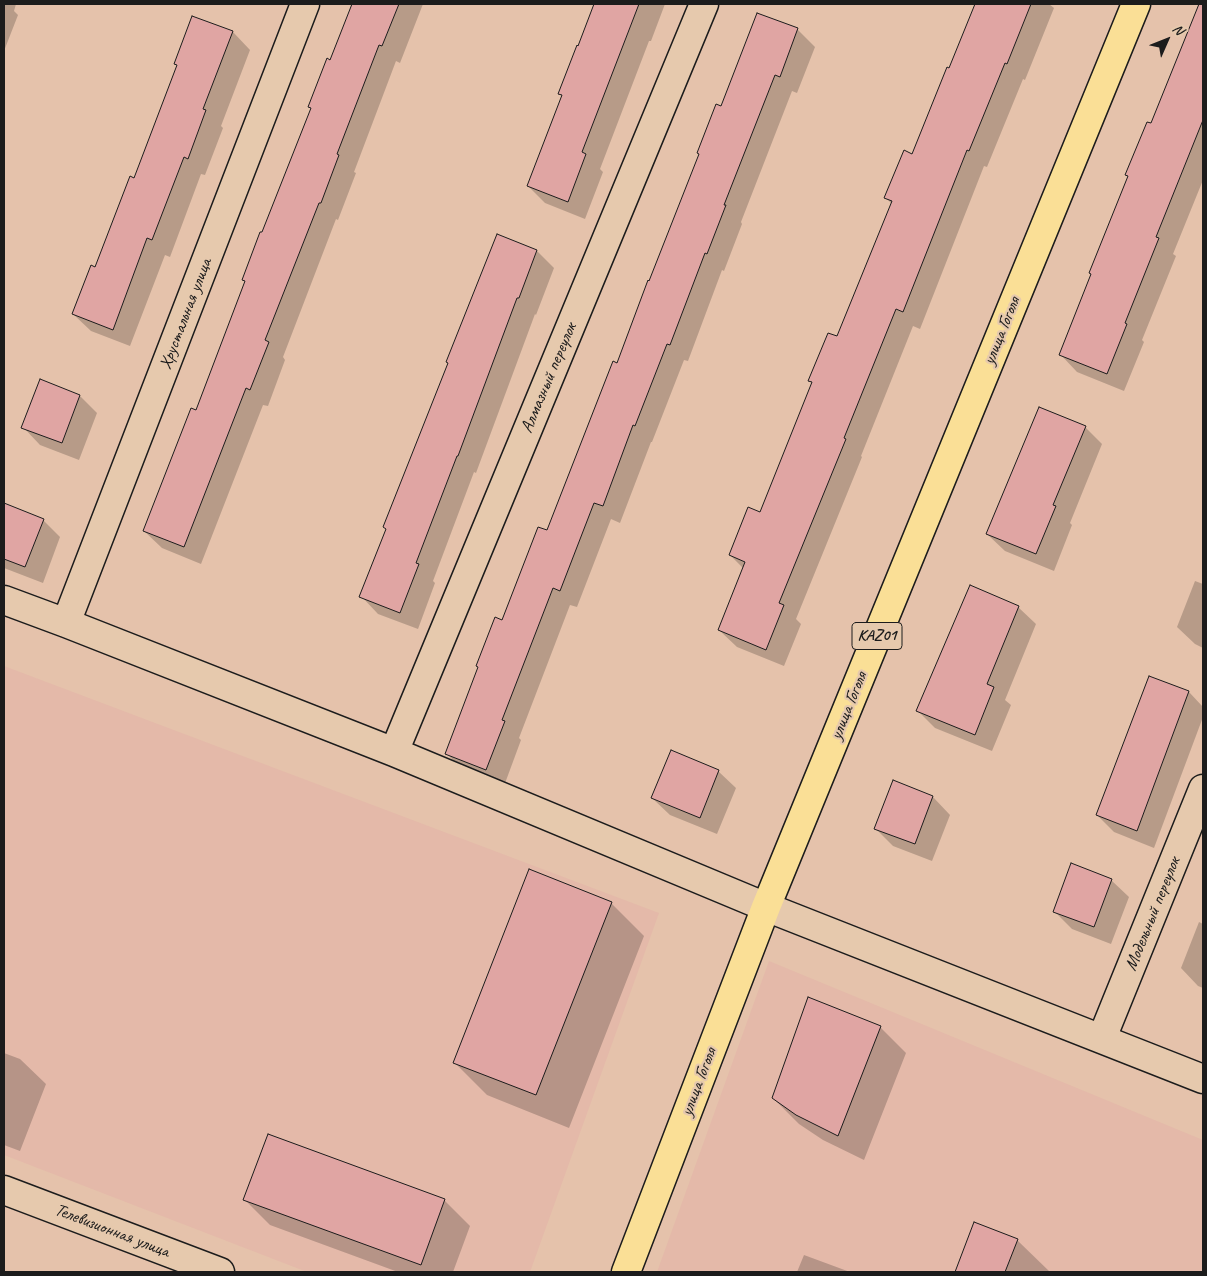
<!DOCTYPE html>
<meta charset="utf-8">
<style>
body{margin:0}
#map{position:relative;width:1207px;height:1276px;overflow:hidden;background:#e5c2ab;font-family:Caveat,sans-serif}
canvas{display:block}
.frame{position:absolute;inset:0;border:5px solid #1c1c1c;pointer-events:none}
.north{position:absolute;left:1142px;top:15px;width:50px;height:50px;-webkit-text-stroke:4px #e6c9ad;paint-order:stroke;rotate:46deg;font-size:14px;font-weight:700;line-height:20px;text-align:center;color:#1c1c1c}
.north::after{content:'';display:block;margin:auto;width:18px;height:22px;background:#1c1c1c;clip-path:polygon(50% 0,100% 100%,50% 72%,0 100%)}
</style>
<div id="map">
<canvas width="1207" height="1276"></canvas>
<div class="frame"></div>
<div class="north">N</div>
</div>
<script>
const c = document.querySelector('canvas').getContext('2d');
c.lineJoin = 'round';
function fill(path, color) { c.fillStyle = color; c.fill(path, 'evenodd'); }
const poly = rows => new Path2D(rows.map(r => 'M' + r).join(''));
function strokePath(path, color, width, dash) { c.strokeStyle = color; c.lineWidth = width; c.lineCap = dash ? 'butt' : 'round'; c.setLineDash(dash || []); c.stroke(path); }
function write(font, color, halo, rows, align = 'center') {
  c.font = font + ' Caveat,sans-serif'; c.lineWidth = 4.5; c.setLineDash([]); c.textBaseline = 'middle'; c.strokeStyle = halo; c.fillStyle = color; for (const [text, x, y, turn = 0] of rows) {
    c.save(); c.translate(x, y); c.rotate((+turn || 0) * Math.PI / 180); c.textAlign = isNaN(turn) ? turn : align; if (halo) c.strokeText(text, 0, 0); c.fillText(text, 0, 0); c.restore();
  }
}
fill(poly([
 [4,666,659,913,530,1272,307,1272,4,1155],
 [769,961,1203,1140,1203,1272,657,1272]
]), '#e4b9a9');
fill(poly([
 [4,4,16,4,14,11,18,15,4,51],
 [353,4,423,4,400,63,396,61,354,172,356,173,338,220,336,219,283,357,285,360,268,406,263,405,201,564,162,548,144,531,197,411,246,282,243,280,263,234],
 [596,4,665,4,651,41,649,41,600,169,603,172,585,219,545,203,528,186,563,97,559,93,579,47],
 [977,4,1049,4,1054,8,1025,80,1023,79,987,167,984,166,920,329,913,326,861,456,862,457,796,619,801,624,784,666,737,647,719,630,744,569,730,555,760,513,813,384,810,380,837,338,892,204,886,198,913,155],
 [193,17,233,32,250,50,221,126,223,128,205,175,201,174,170,257,165,255,130,346,91,331,73,314,96,269,135,179,178,66,176,64],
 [1194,21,1203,25,1203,180,1173,254,1176,256,1142,340,1144,342,1124,391,1077,372,1060,354,1129,177,1126,174,1152,125],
 [797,29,815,47,797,93,792,91,741,222,742,224,724,271,722,270,688,361,684,360,652,442,651,442,620,523,611,519,577,607,570,605,519,738,521,740,504,786,464,771,447,754,503,622,547,532,617,364,722,108],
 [537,251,554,268,536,315,535,314,476,473,474,472,433,581,435,583,418,629,378,614,361,596],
 [40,381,80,396,97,413,79,460,40,445,23,427],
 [1085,427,1102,444,1070,523,1072,525,1054,571,1005,551,987,534],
 [4,505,43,520,60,537,43,583,4,568],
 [1195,581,1203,584,1203,648,1195,644,1177,627],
 [1018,607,1036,624,1005,700,1011,705,992,751,935,728,918,711],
 [1149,677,1189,692,1203,707,1203,717,1154,848,1114,832,1097,815],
 [718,771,736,788,717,834,670,815,652,798],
 [893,781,933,797,950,815,932,861,893,846,875,828],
 [1111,880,1129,897,1111,944,1072,929,1054,911],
 [611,903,644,936,569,1128,487,1095,454,1062],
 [1199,922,1203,924,1203,988,1198,986,1181,968],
 [880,1027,906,1053,864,1160,823,1140,799,1124,773,1098],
 [4,1053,20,1059,46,1084,20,1151,4,1145],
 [245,1200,444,1200,470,1226,453,1272,398,1272,270,1225],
 [975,1223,1017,1240,1050,1272,956,1272],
 [804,1255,850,1272,797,1272]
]), '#0003');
const building = poly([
 [352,4,399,4,382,46,379,45,337,154,339,155,321,203,319,203,265,340,269,342,250,390,246,388,184,547,143,531,191,408,196,410,245,281,242,280,260,232,262,232,311,108,308,107,327,58,330,60,352,4],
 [594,4,639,4,582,152,586,154,568,202,527,186,562,95,558,94,577,45,578,46,594,4],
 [975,4,1031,4,1007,64,1005,63,969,151,967,150,903,312,896,309,844,438,846,439,779,603,784,605,766,650,718,630,745,562,729,555,748,507,760,512,812,382,808,381,828,333,837,336,892,201,884,198,904,150,912,154,947,67,949,68,975,4],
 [1199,4,1203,4,1203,120,1156,237,1159,238,1125,323,1127,324,1107,374,1059,355,1091,274,1089,273,1128,176,1125,175,1147,122,1151,123,1199,4],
 [757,13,798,28,780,77,775,75,724,205,726,205,707,254,705,253,670,345,667,344,635,426,633,425,603,506,594,503,560,591,553,588,502,720,505,721,486,770,445,754,478,667,476,666,495,617,502,620,538,527,547,530,613,361,617,363,648,280,649,281,699,154,697,153,716,104,721,106,757,13],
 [192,16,233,31,203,109,206,110,188,159,184,157,152,240,147,238,113,330,72,314,91,265,95,267,130,176,134,178,177,65,174,64,192,16],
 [497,234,537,250,519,298,517,298,458,456,457,456,416,563,419,564,400,613,359,597,386,529,383,527,448,363,446,362,497,234],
 [40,379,80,395,62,443,21,428,40,379],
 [1039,407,1086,426,1053,505,1056,506,1036,554,986,534,1039,407],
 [4,503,44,519,25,567,4,559,4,503],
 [970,585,1019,606,987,684,994,687,975,735,916,711,970,585],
 [1149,676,1189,691,1137,831,1096,815,1149,676],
 [671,750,719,770,700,818,651,798,671,750],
 [893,780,933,796,915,844,874,829,893,780],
 [1071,863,1112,879,1094,927,1053,912,1071,863],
 [529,869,612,902,536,1095,453,1063,529,869],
 [808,997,881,1026,838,1136,796,1115,772,1098,808,997],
 [268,1134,445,1199,421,1265,243,1200,268,1134],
 [974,1222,1018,1239,1005,1272,955,1272,974,1222]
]);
fill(building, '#e0a5a3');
strokePath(building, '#1c1c1c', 1);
const minor = poly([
 [4,600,66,623,394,752,766,907,1203,1079],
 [66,623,305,4],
 [394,752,704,4],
 [1102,1038,1203,789],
 [4,1190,220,1272]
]);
const highway = poly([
 [626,1272,766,907,1136,4]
]);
strokePath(minor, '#1c1c1c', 31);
strokePath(highway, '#1c1c1c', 31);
strokePath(minor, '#e6c9ad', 28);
strokePath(highway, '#fadf96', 28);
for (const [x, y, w] of [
 [877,636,50]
]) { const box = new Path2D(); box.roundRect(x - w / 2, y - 13.5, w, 27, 4); c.fillStyle = '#e6c9ad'; c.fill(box); strokePath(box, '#1c1c1c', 1); }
write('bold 16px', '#1c1c1c', null, [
 ["KАZ01",877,636]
]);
write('18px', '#1c1c1c', '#e6c9ad', [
 ["Хрустальная улица",186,314,-69],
 ["улица Гоголя",1002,331,-68],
 ["Алмазный переулок",549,378,-67],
 ["улица Гоголя",849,706,-68],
 ["Модельный переулок",1153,914,-68],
 ["улица Гоголя",699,1082,-69],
 ["Телевизионная улица",112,1231,21]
]);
</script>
